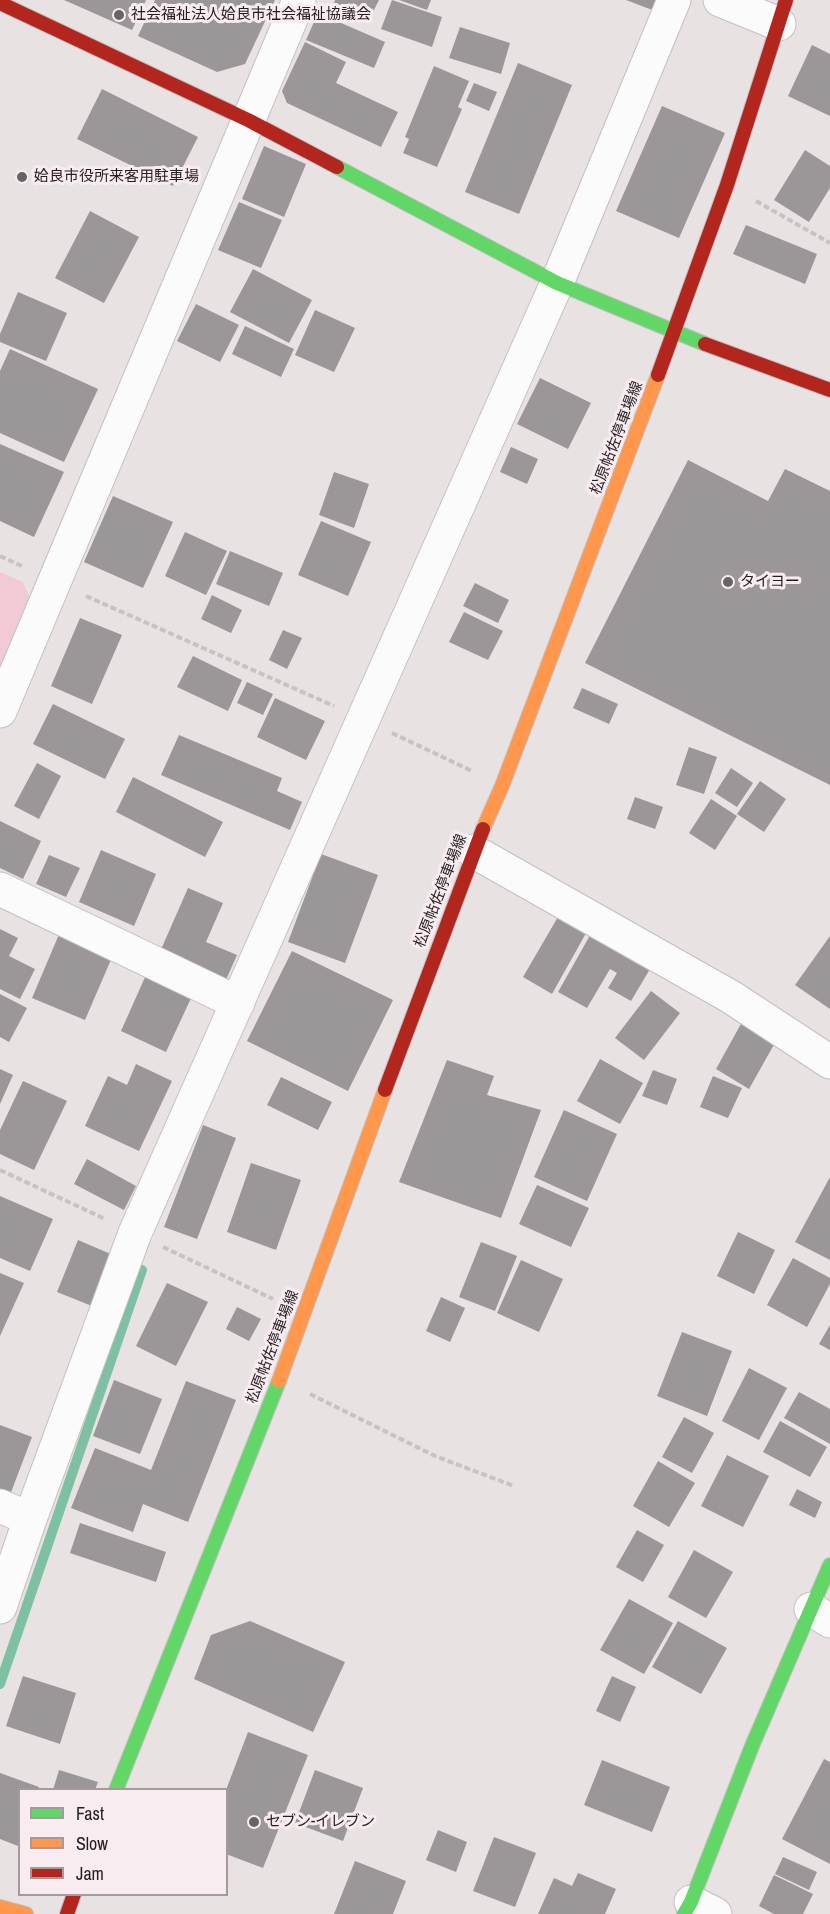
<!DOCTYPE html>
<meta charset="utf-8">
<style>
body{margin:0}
#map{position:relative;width:830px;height:1914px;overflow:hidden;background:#e8e2e3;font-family:"Archivo Narrow",sans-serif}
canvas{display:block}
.legend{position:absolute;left:18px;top:1788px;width:210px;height:108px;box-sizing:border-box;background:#f8ecf0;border:2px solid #a39a9d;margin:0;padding:8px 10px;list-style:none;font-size:18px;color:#231f20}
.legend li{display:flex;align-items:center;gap:12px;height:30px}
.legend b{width:30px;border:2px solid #a39a9d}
</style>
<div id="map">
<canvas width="830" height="1914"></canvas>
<ul class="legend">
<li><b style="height:8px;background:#63d668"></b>Fast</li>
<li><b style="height:8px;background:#ff974d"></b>Slow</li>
<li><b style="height:8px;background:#b3261e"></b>Jam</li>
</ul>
</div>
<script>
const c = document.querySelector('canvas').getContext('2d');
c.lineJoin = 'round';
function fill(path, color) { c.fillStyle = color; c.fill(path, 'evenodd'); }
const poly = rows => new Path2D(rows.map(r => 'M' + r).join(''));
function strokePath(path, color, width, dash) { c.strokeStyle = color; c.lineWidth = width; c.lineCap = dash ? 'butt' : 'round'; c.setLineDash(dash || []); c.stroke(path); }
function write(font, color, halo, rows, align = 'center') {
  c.font = font + ' "Archivo Narrow","Noto Sans JP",sans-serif'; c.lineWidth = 6; c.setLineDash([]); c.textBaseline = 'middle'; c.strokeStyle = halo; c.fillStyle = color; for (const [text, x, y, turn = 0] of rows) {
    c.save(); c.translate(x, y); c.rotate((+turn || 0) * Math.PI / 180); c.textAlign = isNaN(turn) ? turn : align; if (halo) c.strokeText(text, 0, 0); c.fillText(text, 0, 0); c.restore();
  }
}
fill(poly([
 [0,572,23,582,31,601,0,673]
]), '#f1cad6');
strokePath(poly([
 [0,1684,142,1270]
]), '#7ec0a3', 10);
fill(poly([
 [64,0,146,0,132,30],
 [155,0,275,0,245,64,217,72,138,36],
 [335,0,379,0,368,22,333,6],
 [392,0,442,17,432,47,381,29],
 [399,0,431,0,427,10],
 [626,0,659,0,655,11],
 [318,13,385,42,374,68,306,40],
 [460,27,510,43,501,74,449,58],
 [305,42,346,62,336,83,398,112,381,147,287,103,282,91],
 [812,45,830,54,830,116,788,96],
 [518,63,572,85,519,214,465,192],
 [434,66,469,81,458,107,462,109,437,167,403,153,409,139,405,137],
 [474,83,497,92,489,111,466,101],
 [102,89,198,137,173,186,77,139],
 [662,106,725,133,679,238,616,211],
 [264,146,306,164,284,217,242,199],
 [805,150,830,166,830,188,809,222,774,200],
 [239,202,282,220,261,268,218,250],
 [90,211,139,237,104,303,55,278],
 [746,225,817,254,805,284,733,254],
 [253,269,312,300,289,343,230,312],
 [18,292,67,313,46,361,0,342,0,334],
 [196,304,239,325,220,362,177,341],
 [315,310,355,328,334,372,295,355],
 [245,326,294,349,281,377,232,354],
 [10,349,98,389,64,462,0,433,0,371],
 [540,378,591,403,568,449,517,424],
 [0,444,64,472,34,537,0,521],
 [511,447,538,459,527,484,500,472],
 [688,460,768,501,785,469,830,491,830,785,585,663],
 [334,472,369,484,354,528,319,515],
 [113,496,173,522,143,588,84,562],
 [321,521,371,542,348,596,298,575],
 [185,532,227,551,206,595,165,576],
 [230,551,283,573,269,606,216,584],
 [475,583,509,600,498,623,463,606],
 [212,595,242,610,231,633,201,619],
 [464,612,503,631,488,660,449,642],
 [80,618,122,635,92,704,51,686],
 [283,630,302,638,287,669,269,660],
 [193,656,242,680,228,711,177,687],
 [247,682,273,694,263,715,237,703],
 [582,688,618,704,609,724,573,708],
 [275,698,325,721,306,760,257,737],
 [53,704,125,739,105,779,33,744],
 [179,735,282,778,277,791,302,802,290,830,161,775],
 [689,747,717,757,704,794,676,785],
 [37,763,61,776,39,819,14,806],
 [731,768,753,783,737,807,715,793],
 [133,777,223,822,205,857,116,812],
 [760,781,786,799,764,832,737,814],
 [635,797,663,807,655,829,627,819],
 [711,799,737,816,715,850,689,833],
 [0,821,41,841,23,879,0,868],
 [101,850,156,874,134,926,79,902],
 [321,854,378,875,345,963,288,942],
 [49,855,80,868,66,897,36,884],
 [188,888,223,903,206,942,237,955,225,982,159,954],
 [562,910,590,926,552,994,523,977],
 [0,929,18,938,9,956,35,969,20,999,0,989],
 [593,930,653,964,631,1001,608,988,617,973,610,969,587,1008,558,992],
 [60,932,113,955,85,1020,32,998],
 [830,936,830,1009,795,985],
 [292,951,393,1000,348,1091,247,1041],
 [146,975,192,996,166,1052,121,1031],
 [651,991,680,1013,644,1060,615,1038],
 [0,994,27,1008,9,1042,0,1037],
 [742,1022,776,1041,749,1089,716,1069],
 [600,1059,643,1083,620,1124,577,1101],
 [447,1060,494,1076,487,1095,541,1110,501,1218,399,1182],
 [136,1064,172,1081,139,1151,85,1126,108,1076,127,1085],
 [0,1069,13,1075,0,1104],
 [653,1070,677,1079,667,1105,642,1096],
 [713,1076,742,1088,728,1118,700,1107],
 [281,1077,332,1102,318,1130,267,1105],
 [23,1081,67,1101,34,1170,0,1154,0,1130],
 [564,1110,617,1134,587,1201,534,1177],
 [203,1125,236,1138,197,1239,164,1227],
 [87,1159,136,1186,124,1210,74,1184],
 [251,1163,301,1180,276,1250,227,1232],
 [830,1177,830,1260,795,1242],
 [537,1185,589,1208,571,1247,519,1224],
 [0,1196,53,1219,30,1271,0,1258],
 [738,1232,775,1250,754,1294,717,1276],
 [78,1240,113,1255,92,1306,57,1292],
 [481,1242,517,1256,495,1311,459,1297],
 [793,1258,830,1278,830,1284,807,1327,767,1305],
 [521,1260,563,1279,539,1332,497,1313],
 [0,1273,24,1283,0,1336],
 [167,1283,208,1302,176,1366,136,1346],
 [441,1297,465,1308,450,1342,426,1331],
 [237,1307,261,1319,249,1341,226,1329],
 [830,1325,830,1350,819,1344],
 [682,1332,732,1351,707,1416,657,1396],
 [749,1368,787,1388,759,1440,722,1421],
 [114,1380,162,1399,140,1454,93,1436],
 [186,1381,236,1400,188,1522,143,1504,133,1532,71,1508,95,1448,151,1470],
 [799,1392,830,1409,830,1444,784,1418],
 [684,1417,714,1433,692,1473,662,1457],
 [780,1421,827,1447,810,1477,763,1452],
 [0,1425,32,1437,10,1495,0,1492],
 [727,1455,769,1476,743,1527,701,1506],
 [658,1461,695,1483,669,1527,633,1506],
 [797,1489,822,1502,815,1518,789,1505],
 [80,1523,166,1552,156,1582,70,1553],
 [637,1530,664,1545,643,1582,616,1567],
 [694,1550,733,1572,706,1618,668,1597],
 [629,1599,673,1623,644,1674,600,1650],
 [250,1621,345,1662,313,1732,194,1679,211,1635],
 [678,1621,727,1648,701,1694,652,1667],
 [23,1676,76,1693,60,1744,6,1726],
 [612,1676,636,1687,620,1722,596,1711],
 [248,1732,308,1755,263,1868,226,1854,226,1790],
 [824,1759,830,1762,830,1864,782,1839],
 [602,1760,670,1787,652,1832,584,1805],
 [59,1770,98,1782,95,1790,53,1790],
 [315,1770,363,1788,343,1841,295,1823],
 [0,1773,39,1787,38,1790,20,1790,18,1846,0,1839],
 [438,1830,467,1842,456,1872,426,1860],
 [494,1837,536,1853,515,1907,473,1891],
 [783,1857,817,1872,809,1890,775,1874],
 [355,1861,406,1881,393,1914,334,1914],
 [578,1873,616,1889,605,1914,538,1914,554,1878,572,1886],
 [774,1875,813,1894,803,1914,774,1914,759,1906]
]), '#9b9697');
const street = poly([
 [720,0,779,24],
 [0,711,299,0],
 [473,851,731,997,830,1062],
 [0,889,238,1003],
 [0,1506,30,1519],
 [0,1607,30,1519,135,1233,557,283,674,0],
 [811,1609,830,1621],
 [691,1902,715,1914]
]);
const fast = poly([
 [337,167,557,283,705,344],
 [116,1790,279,1381],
 [684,1914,691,1902,752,1746,830,1565]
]);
const slow = poly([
 [483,829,502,786,658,375],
 [279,1381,385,1090],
 [0,1907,26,1914]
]);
const jam = poly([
 [0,3,248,120,337,167],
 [705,344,830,390],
 [658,375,727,185,786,0],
 [385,1090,483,829],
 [67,1914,74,1894]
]);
strokePath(street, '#c3bfc0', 35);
strokePath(fast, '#c3bfc0', 16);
strokePath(slow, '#c3bfc0', 16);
strokePath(jam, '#c3bfc0', 16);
strokePath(poly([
 [756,201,830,243],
 [0,556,24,567],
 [86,596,334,706],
 [392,733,472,771],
 [0,1170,105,1219],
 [163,1247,273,1299],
 [310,1394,435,1456,514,1486]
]), '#c5c3c4', 4, [6, 3]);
strokePath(street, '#fcfbfb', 33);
strokePath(fast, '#63d668', 14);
strokePath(slow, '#ff974d', 14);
strokePath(jam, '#b3261e', 14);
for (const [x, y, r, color] of [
 [119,15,6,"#686364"],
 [22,177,6,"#686364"],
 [728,582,6,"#686364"],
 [254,1822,6,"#686364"]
]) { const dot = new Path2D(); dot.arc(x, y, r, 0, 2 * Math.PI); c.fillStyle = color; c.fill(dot); strokePath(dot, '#f8ecf0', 2); }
write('15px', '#231f20', '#f8ecf0', [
 ["社会福祉法人姶良市社会福祉協議会",131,15],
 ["姶良市役所来客用駐車場",34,177],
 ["タイヨー",740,582],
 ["セブン-イレブン",266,1822]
], 'left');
write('15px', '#231f20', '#f8ecf0', [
 ["松原帖佐停車場線",617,438,-69],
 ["松原帖佐停車場線",441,891,-69],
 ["松原帖佐停車場線",273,1347,-69]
]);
</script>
